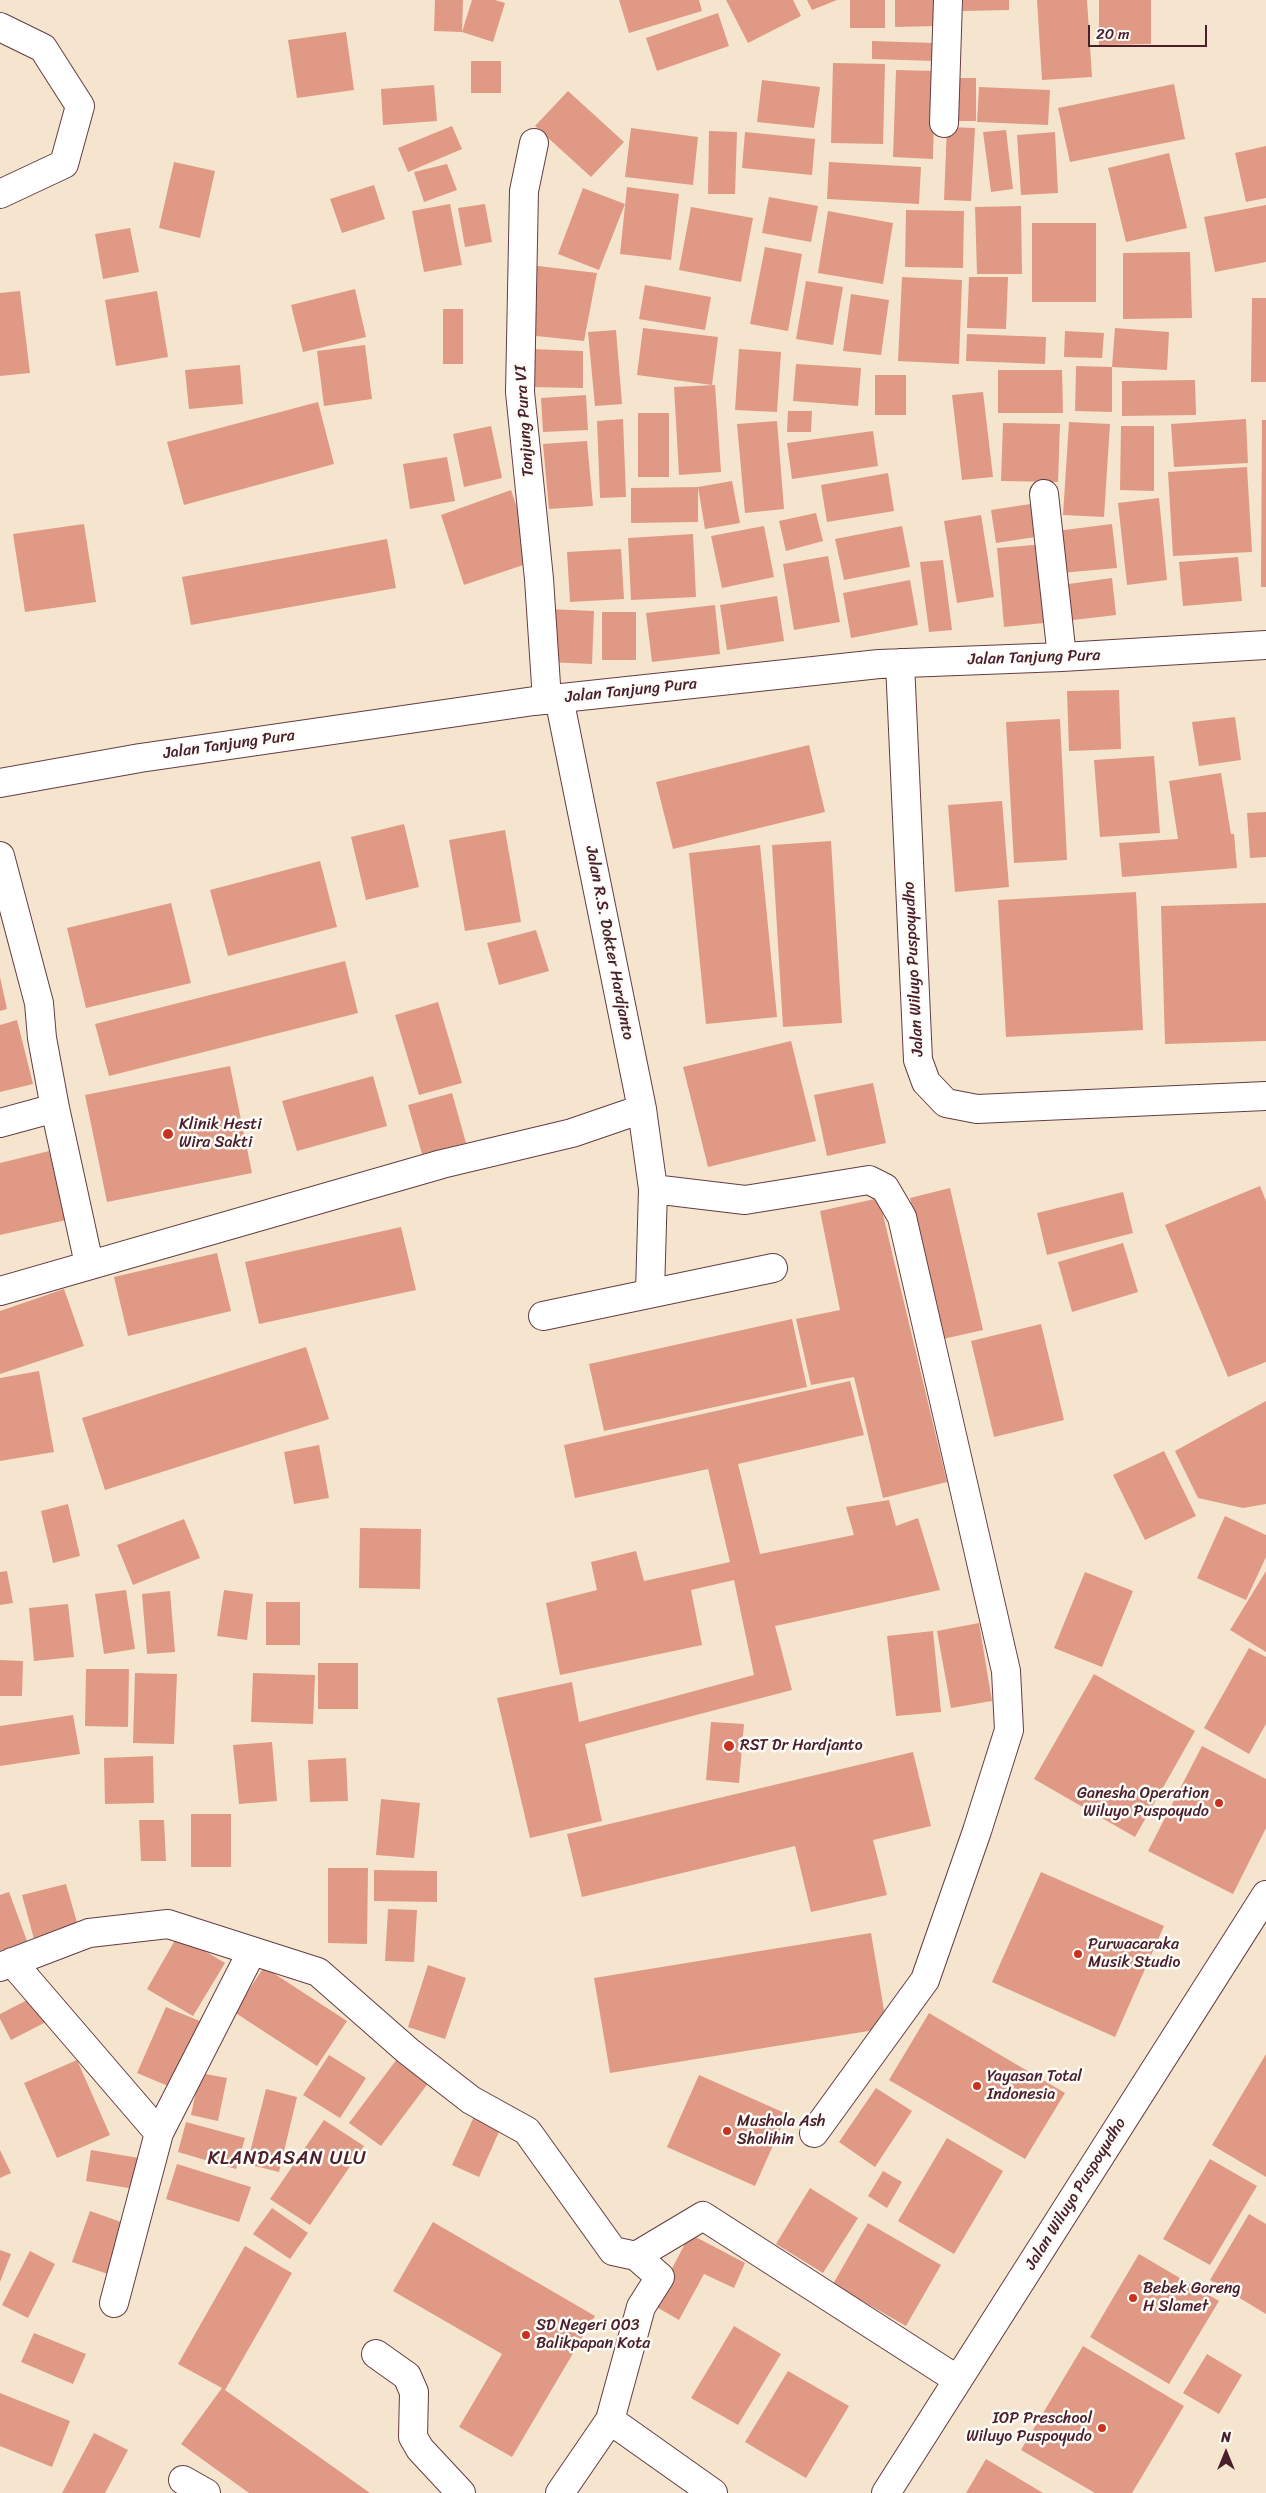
<!DOCTYPE html>
<style>
body{margin:0}
#map{position:relative;width:1266px;height:2493px;overflow:hidden;background:#f6e5ce;font-family:Sriracha,sans-serif}
canvas{display:block}
.north{position:absolute;left:1201px;top:2428px;width:50px;height:50px;-webkit-text-stroke:4px #fdfcf7;paint-order:stroke;rotate:0deg;font-size:14px;font-weight:700;line-height:20px;text-align:center;color:#4a1f2b}
.north::after{content:'';display:block;margin:auto;width:18px;height:22px;background:#4a1f2b;clip-path:polygon(50% 0,100% 100%,50% 72%,0 100%)}
.scale{position:absolute;left:1088px;top:25px;width:119px;height:22px;box-sizing:border-box;border:2px solid #4a1f2b;border-top:0;padding-left:6px;font-size:15px;line-height:18px;white-space:nowrap;color:#4a1f2b;-webkit-text-stroke:4px #fdfcf7;paint-order:stroke}
</style>
<div id="map">
<canvas width="1266" height="2493"></canvas>
<div class="north">N</div>
<div class="scale">20 m</div>
</div>
<script>
const c = document.querySelector('canvas').getContext('2d');
c.lineJoin = 'round';
function fill(path, color) { c.fillStyle = color; c.fill(path, 'evenodd'); }
const poly = rows => new Path2D(rows.map(r => 'M' + r).join(''));
function strokePath(path, color, width, dash) { c.strokeStyle = color; c.lineWidth = width; c.lineCap = dash ? 'butt' : 'round'; c.setLineDash(dash || []); c.stroke(path); }
function write(font, color, halo, rows, align = 'center') {
  c.font = font + ' Sriracha,sans-serif'; c.lineWidth = 5; c.setLineDash([]); c.textBaseline = 'middle'; c.strokeStyle = halo; c.fillStyle = color; for (const [text, x, y, turn = 0] of rows) {
    c.save(); c.translate(x, y); c.rotate((+turn || 0) * Math.PI / 180); c.textAlign = isNaN(turn) ? turn : align; if (halo) c.strokeText(text, 0, 0); c.fillText(text, 0, 0); c.restore();
  }
}
fill(poly([
 [435,0,463,0,462,32,434,31],
 [472,0,495,0,505,3,493,42,462,32],
 [619,0,699,0,702,11,629,33],
 [726,0,793,0,801,16,748,43],
 [807,0,837,0,812,10],
 [850,0,885,0,885,28,850,28],
 [895,0,936,0,937,26,895,27],
 [963,0,1009,0,1009,10,963,11],
 [1037,0,1087,0,1092,77,1042,80],
 [1099,0,1151,0,1151,44,1099,45],
 [718,13,729,46,657,71,646,38],
 [346,32,354,90,297,98,288,40],
 [872,41,934,43,934,61,872,59],
 [471,61,501,61,501,93,471,93],
 [833,63,885,64,883,144,831,143],
 [896,70,935,71,933,159,893,157],
 [952,78,976,78,976,121,952,121],
 [762,80,820,87,814,128,757,122],
 [1174,84,1185,139,1070,162,1058,108],
 [434,85,437,121,383,125,381,89],
 [979,87,1050,90,1048,125,977,122],
 [568,91,624,142,591,177,535,126],
 [452,126,462,149,408,172,398,148],
 [947,127,975,128,971,201,944,200],
 [631,128,698,137,693,185,625,177],
 [1006,130,1013,189,991,192,983,132],
 [709,131,737,132,735,194,708,194],
 [745,132,815,139,812,175,742,168],
 [1055,132,1058,193,1021,195,1017,135],
 [1266,146,1266,198,1246,202,1235,153],
 [1169,153,1187,228,1126,242,1108,168],
 [174,162,215,171,200,238,159,228],
 [829,162,921,167,919,204,827,199],
 [447,164,457,190,424,202,414,172],
 [374,185,385,219,342,233,330,199],
 [627,187,679,194,671,260,620,254],
 [583,188,625,204,599,270,558,254],
 [769,197,818,206,811,242,762,233],
 [450,204,462,265,424,272,412,211],
 [485,204,492,242,465,247,458,208],
 [1266,205,1266,262,1215,272,1204,217],
 [1021,206,1022,274,977,274,975,207],
 [691,207,753,218,741,282,679,270],
 [906,210,964,211,963,268,905,267],
 [828,211,893,223,883,284,818,273],
 [1032,223,1096,223,1096,302,1032,302],
 [130,228,139,272,103,279,95,234],
 [765,247,802,254,788,331,750,324],
 [1190,252,1192,318,1123,319,1123,253],
 [530,265,597,273,584,341,527,335],
 [902,277,962,280,959,364,898,361],
 [969,277,1008,277,1006,329,967,328],
 [806,281,843,287,833,345,796,339],
 [645,285,711,297,705,330,639,319],
 [355,289,366,337,303,352,291,305],
 [20,291,30,373,0,376,0,293],
 [157,291,168,357,116,366,105,300],
 [851,294,889,300,881,355,843,351],
 [1252,298,1266,298,1266,382,1251,382],
 [443,309,463,309,463,364,443,364],
 [643,328,718,337,712,385,637,375],
 [1115,328,1169,332,1167,370,1112,367,1112,412,1075,411,1076,366,1112,367],
 [616,330,622,404,595,406,588,332],
 [1065,331,1104,333,1102,358,1064,357],
 [967,334,1046,337,1045,364,966,361],
 [365,345,372,399,324,406,317,351],
 [531,349,583,351,583,388,530,387],
 [739,349,781,352,777,412,735,410],
 [796,364,861,368,858,406,793,401],
 [240,365,243,404,189,409,185,370],
 [998,370,1062,370,1063,413,998,413],
 [875,375,906,375,906,415,875,415],
 [1195,380,1196,415,1122,416,1122,381],
 [715,385,721,472,679,475,674,387],
 [983,392,993,477,962,480,952,395],
 [586,395,588,430,543,432,541,398],
 [318,402,334,464,184,505,167,442],
 [788,411,812,411,811,432,787,432],
 [638,413,669,413,669,477,638,477],
 [623,419,626,497,600,498,597,421],
 [1246,419,1248,463,1174,467,1171,424],
 [1262,420,1266,420,1266,587,1261,587],
 [777,421,784,509,745,513,737,424],
 [1069,422,1110,424,1104,517,1063,515],
 [1003,423,1060,424,1058,482,1001,481],
 [491,426,502,478,464,487,453,434],
 [1121,426,1154,426,1154,491,1120,490],
 [873,431,878,466,792,479,787,443],
 [587,441,593,506,549,509,543,444],
 [447,457,455,501,410,509,403,464],
 [1247,467,1252,552,1173,556,1168,472],
 [888,473,894,511,827,522,821,485],
 [732,481,740,523,705,529,698,487],
 [698,487,698,522,631,523,631,488],
 [511,490,535,561,464,585,441,515],
 [1159,498,1167,580,1127,585,1118,503],
 [1037,503,1042,536,996,543,991,510],
 [816,513,823,541,786,551,779,521],
 [981,515,994,597,957,603,944,521],
 [84,524,96,602,25,612,13,534],
 [1112,524,1117,568,1061,573,1056,531],
 [764,526,774,577,722,588,711,536],
 [902,526,910,567,844,580,835,539],
 [693,534,696,597,631,600,628,538],
 [387,539,396,588,191,625,182,577],
 [1046,544,1054,622,1004,627,997,548],
 [621,549,624,599,570,602,567,552],
 [828,556,840,622,794,630,783,564],
 [1238,557,1242,601,1183,606,1179,562],
 [943,560,952,630,929,632,920,562],
 [1112,578,1116,615,1065,621,1061,585],
 [910,580,918,625,851,638,843,593],
 [777,596,784,641,727,650,720,605],
 [715,605,720,654,652,662,646,613],
 [549,609,594,611,592,664,547,662],
 [602,612,636,612,636,660,602,660],
 [1119,690,1121,749,1069,751,1067,691],
 [1235,717,1241,760,1199,766,1192,722],
 [1060,719,1067,860,1014,863,1006,722],
 [809,745,825,812,673,849,656,782],
 [1154,756,1160,833,1100,837,1094,760],
 [1221,773,1231,834,1234,834,1237,868,1122,877,1119,843,1178,839,1169,781],
 [1002,801,1009,887,955,892,948,805],
 [1266,812,1266,857,1250,858,1247,813],
 [404,824,419,887,366,900,351,837],
 [505,830,521,922,465,931,449,840],
 [831,841,842,1023,783,1027,772,845],
 [760,845,777,1017,706,1024,689,853],
 [320,861,337,927,228,956,210,890],
 [1136,892,1143,1030,1006,1037,998,900],
 [171,903,191,983,86,1008,67,928],
 [1266,903,1266,1041,1165,1044,1161,906],
 [536,930,549,971,499,985,487,943],
 [345,961,358,1013,109,1076,95,1024],
 [0,977,7,1009,0,1011],
 [438,1002,462,1083,419,1095,395,1015],
 [17,1020,33,1084,0,1092,0,1025],
 [791,1041,816,1141,708,1167,683,1067],
 [230,1066,252,1173,107,1202,85,1095],
 [373,1076,387,1126,297,1151,282,1101],
 [873,1083,886,1143,827,1156,814,1095],
 [452,1093,466,1143,422,1154,408,1105],
 [49,1151,66,1220,0,1235,0,1163],
 [1260,1186,1266,1201,1266,1362,1228,1377,1165,1225],
 [950,1188,983,1330,943,1339,910,1198],
 [1123,1192,1133,1233,1047,1255,1037,1213],
 [879,1198,947,1482,883,1498,854,1377,811,1385,796,1319,840,1310,820,1211],
 [401,1227,416,1290,259,1324,245,1262],
 [1123,1243,1138,1292,1072,1312,1058,1262],
 [217,1253,231,1311,128,1336,114,1277],
 [64,1289,84,1346,0,1374,0,1311],
 [792,1319,807,1387,604,1431,589,1364],
 [1041,1324,1064,1420,994,1437,971,1341],
 [306,1347,329,1419,105,1490,82,1418],
 [39,1371,54,1452,0,1461,0,1378],
 [850,1381,864,1435,738,1464,760,1554,854,1535,846,1507,889,1500,896,1526,918,1518,940,1590,775,1626,792,1690,585,1744,602,1821,530,1838,497,1698,572,1682,579,1722,754,1675,734,1580,691,1590,702,1645,560,1675,546,1603,597,1590,591,1562,636,1551,644,1581,730,1562,708,1469,575,1498,564,1445],
 [1266,1401,1266,1504,1243,1508,1198,1498,1175,1451],
 [319,1445,329,1498,294,1504,284,1452],
 [1164,1451,1196,1516,1145,1540,1113,1475],
 [68,1504,80,1556,53,1563,41,1511],
 [1225,1516,1266,1535,1266,1557,1246,1600,1197,1578],
 [184,1519,200,1558,133,1585,117,1545],
 [360,1528,421,1529,420,1589,359,1588],
 [7,1571,13,1603,0,1605,0,1572],
 [1266,1571,1266,1652,1230,1630],
 [1085,1572,1133,1591,1102,1667,1054,1648],
 [126,1590,135,1649,104,1654,95,1594],
 [224,1590,253,1594,247,1640,217,1636],
 [170,1591,175,1652,147,1654,142,1594],
 [266,1602,300,1602,300,1645,266,1645],
 [68,1604,74,1657,34,1661,29,1608],
 [979,1623,992,1701,951,1708,937,1631],
 [933,1631,941,1712,896,1716,887,1636],
 [1249,1648,1266,1657,1266,1724,1249,1754,1204,1728],
 [0,1660,23,1661,22,1696,0,1696],
 [318,1663,358,1663,358,1709,318,1709],
 [86,1669,129,1669,128,1727,85,1726],
 [135,1673,177,1674,174,1744,133,1743],
 [253,1673,315,1675,313,1724,251,1722],
 [1094,1674,1195,1731,1135,1837,1034,1779],
 [73,1715,80,1754,0,1766,0,1726],
 [711,1722,744,1724,739,1783,706,1780],
 [272,1742,277,1801,239,1804,233,1745],
 [1202,1746,1266,1779,1266,1828,1233,1894,1148,1851],
 [913,1752,931,1826,873,1840,887,1895,811,1912,795,1846,582,1897,567,1834],
 [153,1756,154,1803,105,1804,104,1758],
 [346,1758,348,1801,310,1802,308,1760],
 [381,1799,420,1803,414,1858,376,1855],
 [191,1814,231,1814,231,1867,191,1867],
 [139,1820,164,1820,166,1861,141,1861],
 [328,1868,368,1868,367,1944,328,1943],
 [374,1870,437,1871,437,1902,374,1901],
 [1041,1872,1164,1926,1115,2037,992,1982],
 [66,1884,78,1926,34,1939,22,1895],
 [9,1892,27,1941,0,1951,0,1895],
 [388,1909,417,1910,414,1962,385,1961],
 [871,1933,887,2028,610,2073,594,1978],
 [178,1935,225,1963,193,2016,147,1989],
 [428,1965,466,1978,445,2039,408,2027],
 [264,1967,347,2021,317,2066,234,2012],
 [35,1996,48,2021,11,2040,0,2019,0,2014],
 [166,2007,214,2027,185,2093,137,2073],
 [929,2013,1065,2093,1025,2159,889,2080],
 [1266,2054,1266,2177,1212,2145],
 [329,2055,366,2078,340,2118,303,2095],
 [397,2059,429,2082,381,2146,349,2123],
 [77,2060,110,2135,57,2158,24,2083],
 [200,2073,227,2078,218,2121,191,2115],
 [699,2075,787,2114,755,2186,667,2147],
 [876,2088,912,2111,875,2167,839,2142],
 [266,2089,297,2097,279,2172,247,2164],
 [476,2112,502,2125,479,2177,452,2165],
 [324,2120,364,2146,310,2225,270,2199],
 [186,2122,245,2138,236,2169,178,2152],
 [947,2138,1003,2171,954,2254,898,2221],
 [0,2150,11,2173,0,2178],
 [91,2150,145,2159,140,2190,86,2181],
 [1210,2159,1257,2186,1210,2265,1163,2239],
 [177,2164,251,2187,239,2222,166,2199],
 [883,2171,902,2182,887,2208,868,2196],
 [810,2188,858,2218,823,2273,776,2244],
 [272,2208,308,2233,290,2259,253,2234],
 [90,2211,135,2227,117,2277,72,2262],
 [1249,2214,1266,2224,1266,2314,1210,2280],
 [433,2222,595,2316,512,2457,459,2427,502,2354,393,2291],
 [868,2223,941,2265,906,2326,833,2284],
 [690,2234,745,2263,734,2288,704,2274,679,2320,653,2305],
 [245,2246,292,2273,225,2390,370,2493,249,2493,181,2444,222,2388,178,2364],
 [0,2250,11,2254,0,2282],
 [30,2251,55,2264,28,2318,2,2305],
 [1139,2254,1219,2301,1169,2384,1090,2337],
 [734,2326,781,2354,738,2425,691,2398],
 [34,2333,86,2354,73,2384,21,2362],
 [1083,2346,1184,2406,1132,2493,1095,2493,1021,2450],
 [1207,2354,1242,2375,1219,2414,1183,2393],
 [788,2371,849,2406,806,2478,745,2442],
 [0,2393,70,2421,52,2467,0,2446],
 [94,2433,128,2450,105,2493,62,2493],
 [986,2459,1043,2493,966,2493]
]), '#e09984');
const minor = poly([
 [0,27,43,48,80,106,64,164,0,194],
 [944,123,948,0],
 [534,143,524,191,520,392,539,579,547,700],
 [1044,494,1062,657],
 [900,663,918,1060,926,1082,946,1103,977,1109,1266,1096],
 [559,698,642,1109,653,1189,650,1292],
 [0,783,140,758,534,701,879,664,1062,657,1266,645],
 [0,856,39,1003,42,1038,55,1108,89,1264],
 [0,1123,55,1108],
 [653,1189,745,1200,869,1180,885,1188,902,1217,1006,1671,1009,1730,977,1831,925,1980,814,2133],
 [0,1291,442,1164,572,1133,642,1109],
 [543,1316,773,1268],
 [12,1962,159,2133],
 [0,1967,89,1933,168,1924,318,1972,408,2051,471,2100,527,2131,613,2251,636,2256],
 [114,2303,159,2133,252,1951],
 [376,2354,407,2376,414,2392,413,2437,420,2449,461,2493],
 [610,2420,713,2493],
 [183,2480,206,2493],
 [560,2493,610,2420,641,2307,660,2277,636,2256,703,2216,958,2380],
 [886,2493,1266,1895]
]);
strokePath(minor, '#643d43', 30);
strokePath(minor, '#fff', 28);
for (const [x, y, r, color] of [
 [168,1134,6,"#c8321e"],
 [729,1746,6,"#c8321e"],
 [1219,1803,5,"#c8321e"],
 [1078,1954,5,"#c8321e"],
 [977,2086,5,"#c8321e"],
 [727,2131,5,"#c8321e"],
 [1133,2298,5,"#c8321e"],
 [526,2335,5,"#c8321e"],
 [1102,2428,5,"#c8321e"]
]) { const dot = new Path2D(); dot.arc(x, y, r, 0, 2 * Math.PI); c.fillStyle = color; c.fill(dot); strokePath(dot, '#fdfcf7', 2); }
write('16px', '#4a1f2b', '#fdfcf7', [
 ["Tanjung Pura VI",525,421,-94],
 ["Jalan Tanjung Pura",1034,658,-2],
 ["Jalan Tanjung Pura",631,691,-6],
 ["Jalan Tanjung Pura",229,745,-8],
 ["Jalan R.S. Dokter Hardjanto",609,943,79],
 ["Jalan Wiluyo Puspoyudho",914,969,-93],
 ["Jalan Wiluyo Puspoyudho",1076,2194,-58]
]);
write('16px', '#4a1f2b', '#fdfcf7', [
 ["Klinik Hesti",179,1125],
 ["Wira Sakti",179,1143],
 ["RST Dr Hardjanto",740,1746],
 ["Ganesha Operation",1209,1794,"right"],
 ["Wiluyo Puspoyudo",1209,1812,"right"],
 ["Purwacaraka",1088,1945],
 ["Musik Studio",1088,1963],
 ["Yayasan Total",987,2077],
 ["Indonesia",987,2095],
 ["Mushola Ash",737,2122],
 ["Sholihin",737,2140],
 ["Bebek Goreng",1143,2289],
 ["H Slamet",1143,2307],
 ["SD Negeri 003",536,2326],
 ["Balikpapan Kota",536,2344],
 ["IOP Preschool",1092,2419,"right"],
 ["Wiluyo Puspoyudo",1092,2437,"right"]
], 'left');
c.letterSpacing = '1px';
write('19px', '#4a1f2b', '#fdfcf7', [
 ["KLANDASAN ULU",287,2159]
]);
c.letterSpacing = '0px';
</script>
